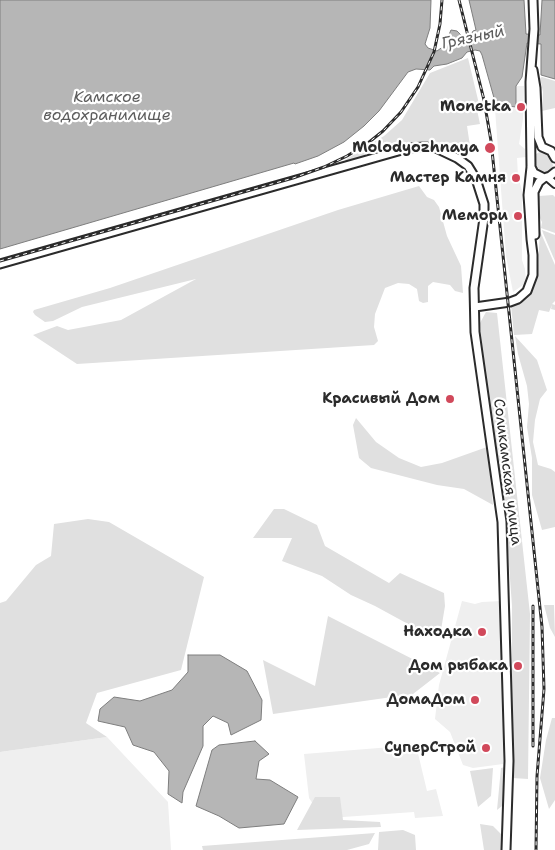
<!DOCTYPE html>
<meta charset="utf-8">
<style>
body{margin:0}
canvas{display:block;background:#fff}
</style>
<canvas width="555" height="850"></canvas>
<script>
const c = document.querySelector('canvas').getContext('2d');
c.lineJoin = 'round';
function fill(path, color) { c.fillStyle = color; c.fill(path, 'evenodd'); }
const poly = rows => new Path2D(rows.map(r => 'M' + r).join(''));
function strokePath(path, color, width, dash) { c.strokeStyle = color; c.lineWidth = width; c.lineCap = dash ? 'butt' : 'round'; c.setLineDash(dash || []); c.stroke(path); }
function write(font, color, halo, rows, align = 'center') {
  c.font = font + ' "Shantell Sans",sans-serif'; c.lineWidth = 4.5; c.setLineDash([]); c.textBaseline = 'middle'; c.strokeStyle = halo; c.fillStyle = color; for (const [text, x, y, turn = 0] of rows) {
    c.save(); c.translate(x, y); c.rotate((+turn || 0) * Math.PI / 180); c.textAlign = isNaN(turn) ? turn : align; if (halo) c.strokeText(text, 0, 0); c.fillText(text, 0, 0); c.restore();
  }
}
fill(poly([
 [517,86,524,86,523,119,519,144,525,149,526,157,517,158,518,176,522,191,522,260,525,269,526,281,523,285,513,292,506,256,495,109,516,108],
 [462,601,475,604,482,602,502,601,503,764,473,768,463,765,450,732,435,719,439,685],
 [107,737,168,802,171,850,0,850,0,752],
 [416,745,427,791,436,789,443,816,415,818,414,812,343,817,321,816,309,798,304,754]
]), '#efefef');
fill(poly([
 [468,58,479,104,476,105,480,124,467,126,470,146,467,148,458,143,414,142,345,162,345,160,384,136,402,120,430,73],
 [542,77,555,81,555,108,542,111,543,92,540,78],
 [543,150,548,151,552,157,553,167,550,172,546,175,536,170,535,168,536,154],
 [419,186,427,197,434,200,439,207,447,236,461,266,463,293,455,291,450,285,433,282,428,286,428,302,423,303,419,301,417,289,409,284,398,283,385,288,375,314,374,327,378,341,374,345,77,364,33,335,57,326,68,330,121,320,196,279,82,307,53,321,45,322,35,315,33,312,34,310,110,288,338,210],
 [553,195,555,197,555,233,541,228,542,222,540,218,539,196],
 [542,230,555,235,555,261,543,233],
 [540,231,555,265,555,301,552,304,555,305,555,310,551,309,552,305,549,312,539,310,532,334,514,335,511,305,528,295,535,283,538,266],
 [486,312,497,313,530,614,528,779,512,778,512,606,505,510,484,372,480,323],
 [515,336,537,360,547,390,540,399,535,420,533,442,538,465,551,469,555,472,555,527,542,530,532,495,532,458,527,427,529,404,527,386,518,354],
 [356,418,376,442,399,458,421,467,442,463,487,447,493,505,464,489,437,485,371,468,359,458,353,425],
 [274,509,284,509,317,525,325,546,389,583,400,573,444,593,445,606,440,636,430,636,375,606,351,595,322,576,282,561,292,538,253,538],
 [88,519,109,522,204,577,181,670,97,693,86,723,107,737,0,752,0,603,6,601,36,565,51,556,54,524],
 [544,605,554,605,555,637,550,628],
 [328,616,440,673,413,694,273,714,263,660,315,686],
 [552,718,555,718,555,800,549,809,540,778,546,740],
 [505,767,505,796,502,806,497,810,501,768],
 [493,768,491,796,478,807,470,771],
 [315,797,340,797,343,820,380,822,381,827,297,830],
 [480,824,493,826,502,835,503,850,484,850],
 [403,830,415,835,416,850,378,850,379,832],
 [375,833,369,844,347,850,203,850,202,846]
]), '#e0e0e0');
const water = poly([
 [0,0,431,0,430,28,425,44,428,48,437,51,444,46,451,30,457,31,463,37,471,35,473,31,476,30,469,0,524,0,526,34,540,35,542,0,555,0,555,79,541,75,541,44,527,43,522,77,516,86,516,107,496,105,482,55,480,51,475,50,467,52,462,58,447,64,434,66,430,70,416,69,408,72,379,111,364,126,344,142,318,156,295,164,294,163,0,249,0,0],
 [188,655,220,655,247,671,262,700,261,720,231,735,228,723,213,716,203,726,203,746,183,792,182,803,168,794,169,771,154,752,133,745,125,727,98,721,100,709,114,697,140,701,172,690,188,672,188,655],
 [255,741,269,754,259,761,256,779,270,780,298,797,284,824,239,828,219,816,196,806,212,750,219,745,255,741]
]);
fill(water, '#b6b6b6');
strokePath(water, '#7e7e7e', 1);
const secondary = poly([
 [548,178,555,184]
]);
const primary = poly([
 [533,70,536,88,538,137,542,147],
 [542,147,551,151,555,158],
 [531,167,534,173,544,178,550,176,555,172],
 [535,235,534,192,539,182,544,178],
 [0,264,409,148,425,147,436,148,457,158,468,166,476,179,484,204,484,218,474,288,475,332,502,522,509,761,506,850],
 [475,307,510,302,518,299,527,291,533,275,533,255,531,239,528,195,531,167,530,82,534,29,533,0]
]);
strokePath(secondary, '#2b2b2b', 10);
strokePath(primary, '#2b2b2b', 11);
strokePath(secondary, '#fff', 6);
strokePath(primary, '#fff', 7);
const rail = poly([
 [459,0,484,100,491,141,542,627,544,689,537,776,536,850],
 [0,261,293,178,324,167,347,156,368,143,383,131,401,112,418,87,434,52,440,24,442,0],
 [533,606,533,746]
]);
strokePath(rail, '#2b2b2b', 3);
strokePath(rail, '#fff', 1, [4]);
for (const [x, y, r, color] of [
 [521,107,5,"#d1495b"],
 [490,148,6,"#d1495b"],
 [516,178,5,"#d1495b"],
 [518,216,5,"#d1495b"],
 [450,399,5,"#d1495b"],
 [482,632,5,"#d1495b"],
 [518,666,5,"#d1495b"],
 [475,700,5,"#d1495b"],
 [486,748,5,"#d1495b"]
]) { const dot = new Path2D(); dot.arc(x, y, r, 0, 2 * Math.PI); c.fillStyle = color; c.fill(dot); strokePath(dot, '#fff', 2); }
write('bold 15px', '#2b2b2b', '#fff', [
 ["Monetka",511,107],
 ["Molodyozhnaya",479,148],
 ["Мастер Камня",506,178],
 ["Мемори",508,216],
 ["Красивый Дом",440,399],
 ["Находка",472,632],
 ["Дом рыбака",508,666],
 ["ДомаДом",465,700],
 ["СуперСтрой",476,748]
], 'right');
write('15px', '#2b2b2b', '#fff', [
 ["Соликамская улица",507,472,83]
]);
write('italic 16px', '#5c5c5c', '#fff', [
 ["Грязный",473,38,-12],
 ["Камское",107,98],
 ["водохранилище",107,116]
]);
</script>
